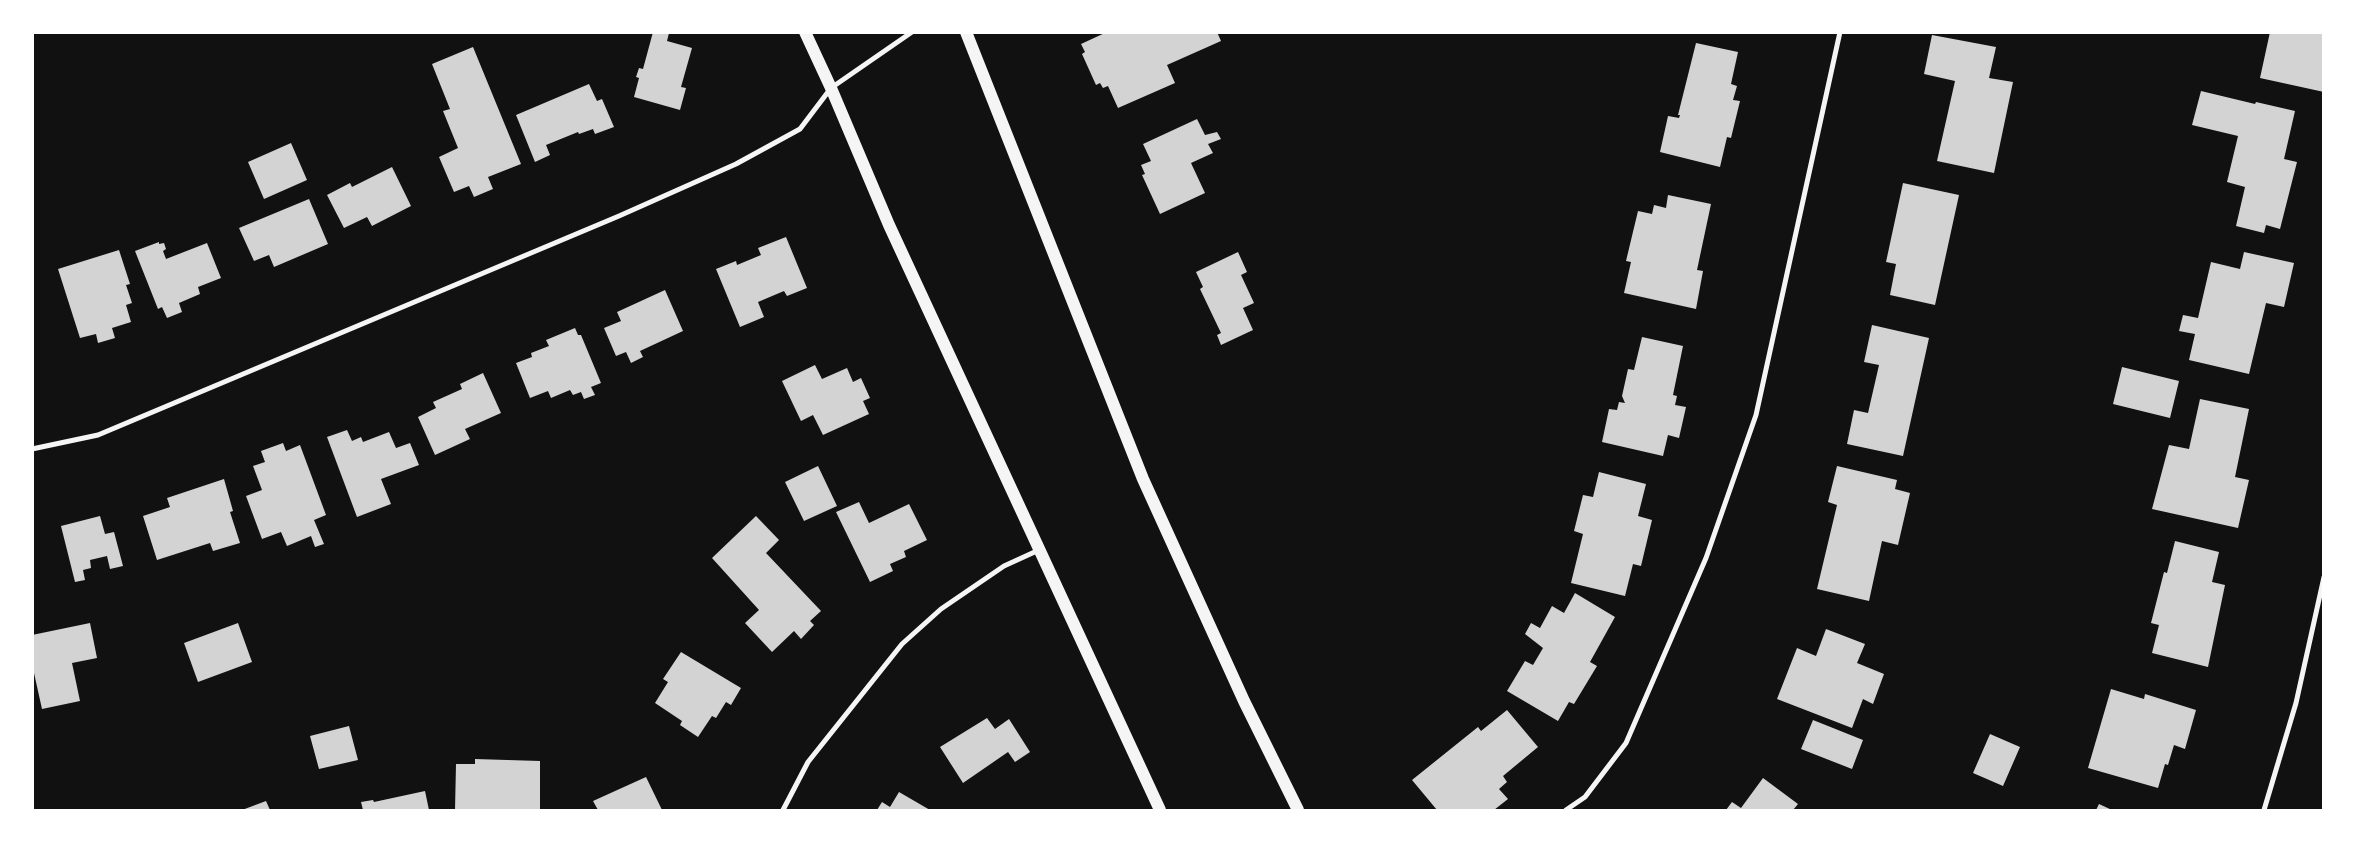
<!DOCTYPE html>
<style>
body{margin:0}
#map{position:relative;width:2356px;height:843px;overflow:hidden;background:#111;font-family:"Varela Round",sans-serif}
canvas{display:block}
.frame{position:absolute;inset:0;border:34px solid #fff;pointer-events:none}
</style>
<div id="map">
<canvas width="2356" height="843"></canvas>
<div class="frame"></div>
</div>
<script>
const c = document.querySelector('canvas').getContext('2d');
c.lineJoin = 'round';
function fill(path, color) { c.fillStyle = color; c.fill(path, 'evenodd'); }
const poly = rows => new Path2D(rows.map(r => 'M' + r).join(''));
function strokePath(path, color, width, dash) { c.strokeStyle = color; c.lineWidth = width; c.lineCap = dash ? 'butt' : 'round'; c.setLineDash(dash || []); c.stroke(path); }
fill(poly([
 [653,32,669,33,667,41,692,48,681,87,686,88,680,110,634,97,639,78,636,77,639,68,643,69],
 [1107,32,1217,32,1221,41,1167,65,1175,83,1118,108,1108,86,1103,88,1100,83,1096,85,1082,54,1085,52,1081,44],
 [2270,32,2324,32,2324,92,2260,78],
 [1932,35,1996,47,1989,78,2013,82,1994,173,1937,161,1955,81,1924,74],
 [1696,43,1738,52,1731,84,1737,86,1733,100,1740,101,1731,138,1727,137,1720,167,1660,152,1668,116,1679,118,1680,115,1678,115],
 [473,47,521,164,488,177,493,189,474,197,469,186,454,192,439,157,458,148,443,111,450,109,432,64],
 [589,84,597,101,602,99,614,127,595,134,593,129,579,134,578,132,546,145,550,155,535,162,516,115],
 [2201,91,2255,104,2256,102,2295,111,2284,159,2297,162,2280,229,2266,225,2264,233,2236,226,2245,187,2227,182,2238,136,2192,125],
 [1197,119,1205,135,1217,132,1221,139,1208,144,1213,153,1191,163,1205,193,1160,214,1142,175,1145,174,1141,165,1151,161,1143,144],
 [291,143,307,180,264,199,248,162],
 [392,167,411,206,372,226,367,217,344,228,327,195,350,183,352,187],
 [1903,183,1959,195,1935,305,1890,295,1896,264,1886,262],
 [1668,195,1711,204,1697,270,1703,271,1696,309,1624,293,1631,262,1626,261,1638,211,1652,214,1654,205,1666,208],
 [309,199,328,244,274,267,269,255,254,261,239,228],
 [786,237,807,288,787,296,784,291,758,302,764,317,740,327,716,269,736,261,737,265,761,255,758,248],
 [159,242,159,244,164,243,166,249,163,251,166,259,207,243,221,278,198,287,200,294,179,303,182,312,167,318,162,307,158,309,135,251],
 [119,250,130,284,126,285,132,303,126,305,131,322,112,328,115,338,98,343,96,334,80,338,58,269],
 [1238,252,1247,272,1241,275,1254,303,1243,308,1253,330,1221,345,1217,335,1221,333,1200,289,1203,287,1196,272],
 [2244,252,2294,263,2284,307,2266,303,2249,374,2189,360,2195,334,2179,331,2183,315,2198,318,2211,262,2240,269],
 [665,290,683,331,640,351,643,357,631,363,626,352,616,356,604,328,621,321,617,312],
 [1872,325,1929,338,1903,456,1847,444,1854,410,1868,413,1879,365,1864,362],
 [575,328,578,335,581,335,601,383,591,387,595,395,584,399,581,392,573,395,570,390,551,398,548,391,530,398,516,363,532,357,531,353,549,346,546,340],
 [1642,337,1683,346,1673,395,1677,396,1675,405,1686,407,1679,438,1668,435,1663,456,1602,442,1609,409,1617,410,1619,402,1625,403,1622,396,1628,369,1634,370],
 [815,365,822,379,847,368,853,382,861,378,870,398,863,401,869,414,823,435,813,415,801,421,782,381],
 [2122,367,2179,381,2170,418,2113,404],
 [483,373,501,413,465,429,470,439,435,455,418,417,436,408,433,402,462,389,460,384],
 [2200,399,2249,409,2235,477,2249,480,2238,528,2152,509,2169,445,2189,449],
 [347,430,352,441,361,437,363,442,389,432,396,448,410,443,419,465,381,479,391,504,357,517,327,437],
 [283,443,286,451,300,445,326,515,314,520,324,544,315,547,311,536,287,546,281,532,262,539,246,496,262,490,253,466,265,462,261,451],
 [818,466,837,506,804,521,785,482],
 [1837,466,1897,480,1895,489,1910,493,1898,545,1882,541,1869,601,1817,589,1837,505,1828,502],
 [1599,472,1646,484,1638,516,1652,520,1641,566,1633,564,1625,596,1571,583,1583,534,1574,531,1583,495,1593,497],
 [224,479,233,511,230,512,240,543,213,551,210,543,157,560,143,516,170,507,167,498],
 [859,502,869,523,909,504,927,540,904,551,906,557,890,564,893,571,870,582,836,512],
 [100,516,105,534,114,532,123,566,110,569,107,556,90,560,91,568,83,570,85,580,75,582,61,526],
 [756,516,779,540,766,553,821,611,810,621,814,625,801,639,794,631,772,652,745,623,759,610,712,558],
 [2175,541,2219,552,2212,582,2225,585,2208,667,2152,653,2159,625,2151,623,2164,572,2167,573],
 [1575,593,1615,617,1590,662,1597,666,1574,704,1569,702,1558,721,1507,691,1525,661,1533,665,1543,648,1525,634,1531,623,1540,628,1552,606,1564,613],
 [90,623,97,658,72,663,80,701,42,709,34,673,32,673,32,635],
 [238,623,252,662,198,682,184,643],
 [1826,629,1865,644,1857,663,1884,674,1873,704,1863,699,1852,728,1777,699,1797,648,1816,656],
 [681,652,741,688,731,705,726,702,716,718,712,716,698,737,680,725,682,721,655,703,668,682,663,679],
 [2111,689,2144,699,2145,694,2196,710,2185,749,2174,745,2168,765,2165,764,2158,788,2088,768],
 [1507,710,1538,747,1503,776,1507,782,1499,789,1508,799,1494,810,1437,810,1412,780,1478,727,1481,731],
 [987,718,995,729,1009,719,1030,752,1015,762,1008,752,963,783,940,747],
 [1813,720,1863,740,1852,769,1801,749],
 [349,726,358,760,319,769,310,736],
 [1990,734,2020,747,2003,786,1973,773],
 [475,759,540,761,540,810,455,810,456,764,475,764],
 [646,777,662,810,598,810,593,801],
 [1763,778,1798,804,1793,810,1726,810,1732,802,1741,808],
 [425,791,429,810,363,810,361,802,373,800,374,802],
 [899,792,930,810,877,810,882,802,890,807],
 [266,801,270,810,242,810],
 [2099,804,2112,810,2096,810]
]), '#d3d3d3');
strokePath(poly([
 [32,449,98,435,619,216,736,164,800,129,831,88,912,32],
 [783,810,808,762,902,644,941,609,1004,566,1039,550],
 [1566,810,1585,797,1626,743,1706,558,1756,415,1840,32],
 [2264,810,2296,703,2324,577]
]), '#f5f5f5', 5);
strokePath(poly([
 [805,32,831,88,889,225,1160,810],
 [966,32,1143,479,1244,701,1298,810]
]), '#f5f5f5', 12);
</script>
